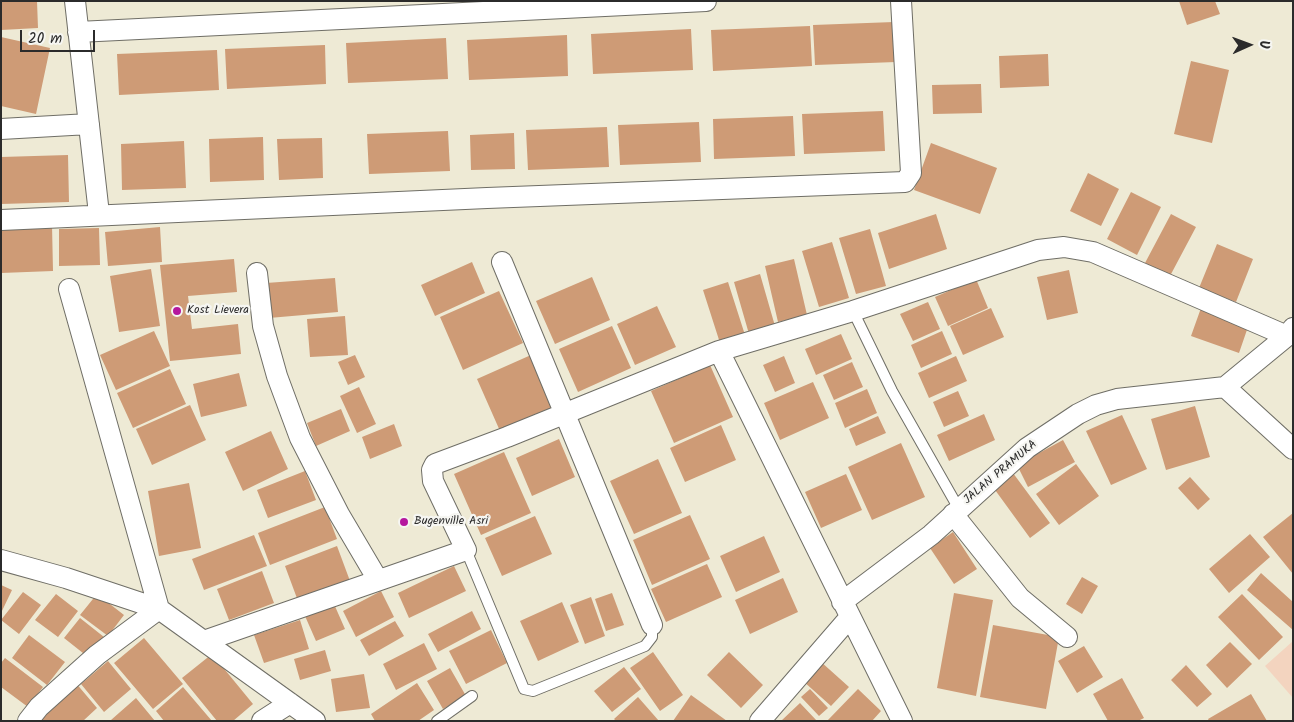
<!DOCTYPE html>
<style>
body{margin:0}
#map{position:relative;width:1294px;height:722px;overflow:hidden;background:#eeead5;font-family:Kalam,sans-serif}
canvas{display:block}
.frame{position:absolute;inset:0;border:2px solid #2b2b2b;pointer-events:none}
.north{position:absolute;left:1224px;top:20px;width:50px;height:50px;-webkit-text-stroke:4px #f6f6f2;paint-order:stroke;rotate:88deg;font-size:14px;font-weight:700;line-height:20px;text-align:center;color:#2b2b2b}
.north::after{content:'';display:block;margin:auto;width:18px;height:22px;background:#2b2b2b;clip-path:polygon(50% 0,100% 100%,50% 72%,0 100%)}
.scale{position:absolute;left:20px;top:30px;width:75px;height:22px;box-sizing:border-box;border:2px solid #2b2b2b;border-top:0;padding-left:6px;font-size:15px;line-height:18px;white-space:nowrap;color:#2b2b2b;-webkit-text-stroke:4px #f6f6f2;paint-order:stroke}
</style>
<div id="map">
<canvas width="1294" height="722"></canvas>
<div class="frame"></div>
<div class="north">U</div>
<div class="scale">20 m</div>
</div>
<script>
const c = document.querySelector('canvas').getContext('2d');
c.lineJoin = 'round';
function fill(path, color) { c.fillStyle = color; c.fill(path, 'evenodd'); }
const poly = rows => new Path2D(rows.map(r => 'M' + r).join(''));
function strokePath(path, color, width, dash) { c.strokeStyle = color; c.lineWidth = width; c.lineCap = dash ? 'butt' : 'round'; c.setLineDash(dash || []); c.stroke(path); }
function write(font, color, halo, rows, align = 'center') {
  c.font = font + ' Kalam,sans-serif'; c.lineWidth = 4.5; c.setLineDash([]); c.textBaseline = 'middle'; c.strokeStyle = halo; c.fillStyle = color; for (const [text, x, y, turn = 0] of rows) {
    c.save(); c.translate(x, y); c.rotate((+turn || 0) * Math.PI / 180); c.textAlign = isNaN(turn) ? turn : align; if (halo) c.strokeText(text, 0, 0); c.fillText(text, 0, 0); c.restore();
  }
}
fill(poly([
 [1293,641,1293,698,1265,666]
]), '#f3d4bf');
fill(poly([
 [1,1,37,1,38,28,1,30],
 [1179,1,1215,1,1220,14,1187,25],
 [894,22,896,62,815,65,813,25],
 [810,26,812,66,713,71,711,30],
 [691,29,693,70,593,74,591,34],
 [567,35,568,76,469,80,467,40],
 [1,37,50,48,36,114,1,106],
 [446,38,448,79,348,83,346,43],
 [325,45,326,84,227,89,225,49],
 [217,50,219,90,119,95,117,54],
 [1048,54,1049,86,1000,88,999,56],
 [1191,61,1229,70,1212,143,1174,134],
 [981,84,982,113,933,114,932,85],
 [883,111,885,151,804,154,802,114],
 [793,116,795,156,714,159,713,119],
 [699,122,701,162,620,165,618,125],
 [607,127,609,167,528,170,526,130],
 [448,131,450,171,369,174,367,134],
 [514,133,515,169,471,170,470,135],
 [263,137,264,180,210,182,209,139],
 [322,138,323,178,279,180,277,139],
 [184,141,186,188,122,190,121,144],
 [931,143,997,168,980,214,914,190],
 [68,155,69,202,1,204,1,157],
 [1088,173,1119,189,1101,226,1070,211],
 [1131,192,1161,207,1137,255,1107,239],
 [936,214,947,249,889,269,878,233],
 [1171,214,1196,227,1170,276,1145,263],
 [52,225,53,271,1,273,1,227],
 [160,227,162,262,108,266,105,232],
 [99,228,100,265,59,266,59,229],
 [870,229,886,286,856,294,839,238],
 [832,242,849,298,819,307,802,251],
 [1217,244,1253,259,1236,302,1199,288],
 [234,259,237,292,188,296,192,329,238,324,241,354,170,361,160,265],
 [794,259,807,315,778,322,765,266],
 [472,262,485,293,435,316,421,285],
 [151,269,160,326,119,332,110,276],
 [1069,270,1078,313,1047,320,1037,277],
 [760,274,775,326,749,334,734,282],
 [592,277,610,320,555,344,536,301],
 [335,278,338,312,269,318,266,283],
 [976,279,988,308,948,326,935,297],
 [728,282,745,335,720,343,703,290],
 [499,291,523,343,463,370,440,317],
 [928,302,940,329,913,341,900,314],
 [657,306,676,347,635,365,617,324],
 [991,308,1004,337,963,355,950,326],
 [1201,308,1249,324,1239,353,1191,336],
 [345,316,348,355,310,357,307,319],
 [612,326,631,368,578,392,559,349],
 [154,331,170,366,116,390,100,355],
 [942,331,952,354,921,368,911,345],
 [841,334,852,359,816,375,805,349],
 [355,355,365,377,348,385,338,362],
 [531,355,554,407,500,431,477,379],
 [784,356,795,383,775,392,763,365],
 [956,356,967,381,929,398,918,373],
 [852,362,863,387,834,400,823,375],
 [710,365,733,417,674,443,651,391],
 [170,369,186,404,133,428,117,393],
 [239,373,247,406,201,417,193,384],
 [813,382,829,418,780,440,764,403],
 [359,387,376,424,357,433,340,396],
 [867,389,877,413,845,428,835,403],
 [958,391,969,416,944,427,933,402],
 [190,405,206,440,152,465,136,429],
 [1195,406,1210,457,1166,470,1151,419],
 [341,409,350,431,316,446,307,423],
 [984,414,995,440,949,461,937,435],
 [1122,415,1147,469,1111,485,1086,431],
 [878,416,886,433,856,446,849,429],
 [394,424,402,446,370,459,362,437],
 [721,425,736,460,685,482,670,448],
 [271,431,288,469,243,491,225,452],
 [559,439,575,477,532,496,516,458],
 [1063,440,1075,462,1028,487,1017,465],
 [901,443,925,497,872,520,848,467],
 [504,452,531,513,481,535,454,474],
 [658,459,682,513,634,534,610,481],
 [1076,464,1099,496,1059,525,1036,494],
 [1010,469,1050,523,1030,538,990,483],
 [305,471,316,500,268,518,257,490],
 [846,474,862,510,821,528,805,492],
 [1190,477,1210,499,1198,510,1178,488],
 [189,483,201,548,159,556,148,491],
 [325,507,337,539,270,565,258,533],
 [1293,513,1293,574,1263,537],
 [690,515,710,559,652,585,633,540],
 [535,516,552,554,502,576,485,538],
 [953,532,977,569,954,584,930,548],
 [1250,534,1270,557,1229,593,1209,569],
 [254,535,267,566,204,590,192,559],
 [764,536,780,572,736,592,720,556],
 [337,546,350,581,298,601,285,566],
 [707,564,722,597,666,622,651,589],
 [454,566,466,591,409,618,398,593],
 [262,571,274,603,229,620,217,589],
 [1261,573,1293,602,1293,630,1247,590],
 [1082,577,1098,586,1082,614,1066,604],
 [783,578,798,612,750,634,735,600],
 [1,585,12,590,1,613],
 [381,591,394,617,356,637,343,611],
 [23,592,41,605,19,634,1,620],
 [612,593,624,625,606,631,595,599],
 [954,593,993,600,976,696,937,688],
 [56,594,78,611,58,637,35,620],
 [97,594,124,615,108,636,80,615],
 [1242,594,1283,637,1259,660,1218,617],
 [591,597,605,636,585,644,570,605],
 [562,602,579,642,538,661,520,621],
 [334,604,345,629,316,641,305,616],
 [472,611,481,629,438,652,428,634],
 [80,618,104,637,88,657,64,638],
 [300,620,309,649,264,663,254,635],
 [395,621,404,636,369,656,360,640],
 [993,625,1059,637,1046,709,980,697],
 [491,630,507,663,466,684,449,651],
 [29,635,65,662,47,685,12,658],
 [144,638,183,684,153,709,114,663],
 [1230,642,1252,664,1227,688,1206,665],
 [424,643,437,669,396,690,383,664],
 [1084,646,1103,677,1077,693,1058,661],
 [325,650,331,671,300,680,294,659],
 [653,652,683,695,660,711,630,668],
 [729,652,763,685,741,708,707,675],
 [212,654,253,704,233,721,217,721,182,678],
 [5,658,43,687,28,707,1,687,1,663],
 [108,661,131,689,104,712,81,684],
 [820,661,849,687,831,706,803,681],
 [1186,665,1212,694,1197,707,1171,680],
 [624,667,641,689,612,712,594,691],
 [450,668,466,696,443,709,427,681],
 [364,674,370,708,336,712,331,679],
 [1122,678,1144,718,1138,721,1108,721,1093,694],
 [75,682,97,708,83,721,32,721],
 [417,683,434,710,418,721,375,721,371,714],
 [183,687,212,721,164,721,156,711],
 [810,689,828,708,819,716,801,697],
 [858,689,881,711,872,721,827,721],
 [1251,694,1267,721,1209,721,1208,719],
 [691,695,727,721,673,721],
 [638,697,659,721,616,721,614,719],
 [136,698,155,721,112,721,111,720],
 [800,703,817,721,781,721]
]), '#ce9b76');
const lane = poly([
 [853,311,892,391,959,509],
 [466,550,524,689,533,691,645,646,652,637,652,625],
 [437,721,472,696]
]);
const street = poly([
 [75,1,99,214],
 [78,32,706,1],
 [1,129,89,124],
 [1,220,487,198,905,182,911,173,901,1],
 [502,262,652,625],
 [257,273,263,326,277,376,300,438,339,514,378,580],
 [1225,387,1293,449],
 [953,514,1020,598,1067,637],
 [1,560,66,578,159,609,315,721],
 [842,602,931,535,1027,448,1078,414,1096,405,1117,399,1225,387,1287,336,1293,328],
 [204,641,466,550,433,481,432,470,435,464,507,437,719,351],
 [28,721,39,707,97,655,159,609,69,289],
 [262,721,290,703],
 [760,721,850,617],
 [902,721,719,351,853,311,1038,250,1064,247,1093,252,1287,336]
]);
strokePath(lane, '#6f6e66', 12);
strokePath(street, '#6f6e66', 22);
strokePath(lane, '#fff', 10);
strokePath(street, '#fff', 20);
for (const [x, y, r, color] of [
 [177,311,5,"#b5179e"],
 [404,522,5,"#b5179e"]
]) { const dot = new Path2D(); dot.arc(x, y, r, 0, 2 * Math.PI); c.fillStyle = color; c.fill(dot); strokePath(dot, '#f6f6f2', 2); }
write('12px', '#2b2b2b', '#f6f6f2', [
 ["Kost Lievera",187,311],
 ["Bugenville Asri",414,522]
], 'left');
write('12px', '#2b2b2b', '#f6f6f2', [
 ["JALAN PRAMUKA",1001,473,-40]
]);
</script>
